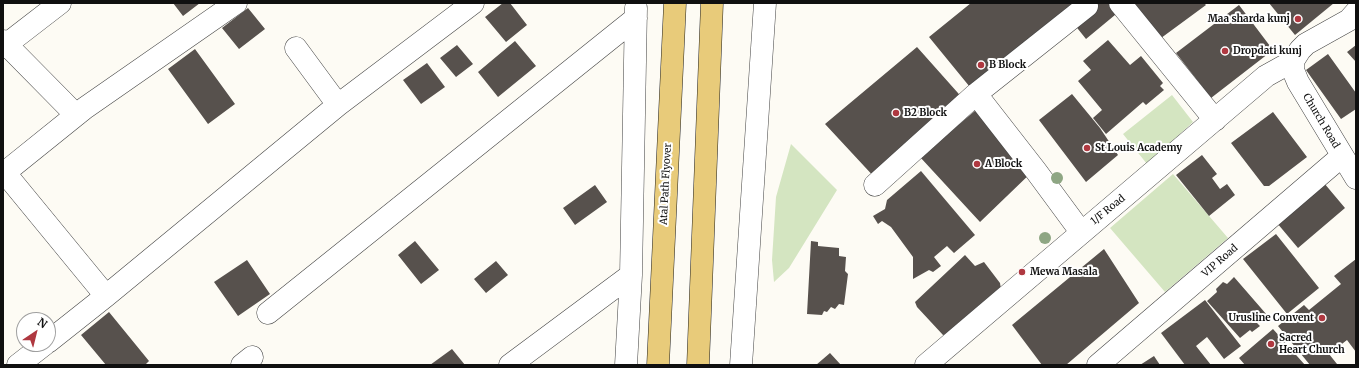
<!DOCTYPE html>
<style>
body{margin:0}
#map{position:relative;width:1359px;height:368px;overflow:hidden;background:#fdfbf4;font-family:Merriweather,serif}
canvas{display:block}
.frame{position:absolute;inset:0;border:4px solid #101010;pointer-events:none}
.north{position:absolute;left:16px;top:312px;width:40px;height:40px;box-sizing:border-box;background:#fff;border:1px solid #9f9f9f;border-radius:50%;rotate:35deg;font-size:11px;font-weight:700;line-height:16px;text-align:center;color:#101010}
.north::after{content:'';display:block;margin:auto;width:14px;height:18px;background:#af3840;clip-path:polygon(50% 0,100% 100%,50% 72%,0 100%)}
</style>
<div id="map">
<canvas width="1359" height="368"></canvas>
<div class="frame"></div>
<div class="north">N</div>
</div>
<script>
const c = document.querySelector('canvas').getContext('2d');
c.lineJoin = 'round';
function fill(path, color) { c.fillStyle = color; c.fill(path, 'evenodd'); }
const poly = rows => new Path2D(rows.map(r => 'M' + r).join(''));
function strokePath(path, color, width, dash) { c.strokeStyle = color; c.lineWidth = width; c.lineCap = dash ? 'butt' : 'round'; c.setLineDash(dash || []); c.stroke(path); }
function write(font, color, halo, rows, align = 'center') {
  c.font = font + ' Merriweather,serif'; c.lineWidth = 4; c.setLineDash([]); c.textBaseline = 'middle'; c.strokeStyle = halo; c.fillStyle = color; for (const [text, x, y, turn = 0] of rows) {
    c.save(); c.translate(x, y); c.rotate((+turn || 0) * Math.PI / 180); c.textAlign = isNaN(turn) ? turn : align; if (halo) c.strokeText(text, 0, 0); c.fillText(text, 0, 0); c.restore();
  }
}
fill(poly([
 [1172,95,1193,122,1147,164,1123,134],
 [791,144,837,190,789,268,774,282,772,260,776,197],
 [1173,174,1228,238,1165,292,1110,228]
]), '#d4e5c1');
fill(poly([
 [173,3,200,3,183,16],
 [503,3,510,3,527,25,506,42,485,17],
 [971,3,1070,3,1077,12,974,92,929,37],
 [1090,3,1115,3,1121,10,1086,39,1070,19],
 [1128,3,1204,3,1206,5,1157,41],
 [1269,3,1334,3,1295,35],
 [1239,5,1273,50,1211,98,1176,53],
 [248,8,265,29,239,49,222,28],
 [1108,40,1130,65,1141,56,1163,83,1160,86,1164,90,1146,105,1143,102,1106,134,1093,118,1102,110,1078,81,1091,70,1083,61],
 [515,41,536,66,498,97,478,72],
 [457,45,473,64,456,77,440,58],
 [1356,45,1356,62,1347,52],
 [917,47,966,102,877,180,825,124],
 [195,49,235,104,208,124,168,69],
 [1328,54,1356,93,1356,109,1341,119,1306,70],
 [427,63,445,87,421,104,403,80],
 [1072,94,1100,128,1118,155,1086,182,1039,120],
 [982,105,1034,170,980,222,920,157],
 [1273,112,1307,157,1269,186,1264,186,1231,143],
 [1202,155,1217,174,1212,178,1220,189,1227,184,1235,195,1209,216,1176,175],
 [921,171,975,235,954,253,947,246,934,257,941,266,933,272,929,270,913,279,913,257,891,227,882,221,878,224,873,216,885,209,887,200],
 [1324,183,1345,208,1298,248,1277,223],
 [595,185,607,202,575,225,563,208],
 [1276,234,1319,288,1287,314,1243,259],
 [415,241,439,270,421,284,398,255],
 [811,241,818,242,818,246,839,248,839,256,846,257,845,271,848,274,844,305,839,304,835,309,831,307,827,312,824,311,822,315,807,314],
 [1104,249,1139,303,1066,365,1042,365,1012,325],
 [965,255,975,266,984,262,1000,283,1001,289,949,334,943,335,917,307,915,302],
 [1356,259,1356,352,1347,340,1329,354,1337,364,1335,365,1310,365,1278,326,1304,305,1309,310,1341,284,1334,276],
 [247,260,270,294,238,316,214,282],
 [496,261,508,275,486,293,474,279],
 [1234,277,1267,315,1257,323,1260,326,1252,332,1250,330,1240,338,1207,301,1217,292,1216,289,1223,282,1227,284],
 [1205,300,1241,346,1224,359,1207,337,1196,346,1211,365,1185,365,1161,333],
 [109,312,149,361,145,365,106,365,81,335],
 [1273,329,1305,365,1245,365,1239,358],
 [452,349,465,365,430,365],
 [830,353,841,365,816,365],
 [1154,356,1160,365,1140,365]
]), '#57514d');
const minor = poly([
 [1120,3,1215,120],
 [1356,12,1349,20,1306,44,1300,50,1293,61,1293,70,1298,82,1356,178],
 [3,41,76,115],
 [3,47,60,3],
 [296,48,338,105],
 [976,94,1036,171,1081,232],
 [5,173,106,296],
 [3,174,85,108,236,3],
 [875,185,976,94,1087,6],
 [268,313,636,18],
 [48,342,106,296,338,105,473,3],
 [18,365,45,344],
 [242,365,252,357],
 [510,365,631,275],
 [626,365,631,275,636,8],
 [741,365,765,3],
 [926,365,1266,76,1293,61],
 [1098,365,1342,156]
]);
const major = poly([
 [658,365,675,3],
 [698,365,712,3]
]);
strokePath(minor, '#434343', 23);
strokePath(major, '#212121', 23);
strokePath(minor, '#fff', 22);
strokePath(major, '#e8cb7a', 22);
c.fillStyle = '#8ea683';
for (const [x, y] of [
 [1057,178],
 [1045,238]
]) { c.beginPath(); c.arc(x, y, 6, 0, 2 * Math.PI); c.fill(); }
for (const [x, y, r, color] of [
 [1298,19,4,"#af3840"],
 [1225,51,4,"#af3840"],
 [981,65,4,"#af3840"],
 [896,113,4,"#af3840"],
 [1087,148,4,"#af3840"],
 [977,164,4,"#af3840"],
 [1022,272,4,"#af3840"],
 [1322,318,4,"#af3840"],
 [1271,344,4,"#af3840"]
]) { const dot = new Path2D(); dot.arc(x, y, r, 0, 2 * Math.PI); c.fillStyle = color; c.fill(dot); strokePath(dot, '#fff', 1.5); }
write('bold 10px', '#101010', '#fff', [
 ["Maa sharda kunj",1290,19,"right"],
 ["Dropdati kunj",1233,51],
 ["B Block",989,65],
 ["B2 Block",904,113],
 ["St Louis Academy",1095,148],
 ["A Block",985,164],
 ["Mewa Masala",1030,272],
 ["Urusline Convent",1314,318,"right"],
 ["Sacred",1279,338],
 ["Heart Church",1279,350]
], 'left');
write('10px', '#101010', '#fff', [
 ["Church Road",1321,121,59],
 ["Atal Path Flyover",666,184,-87],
 ["1/F Road",1108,210,-39],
 ["VIP Road",1220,261,-41]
]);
</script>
